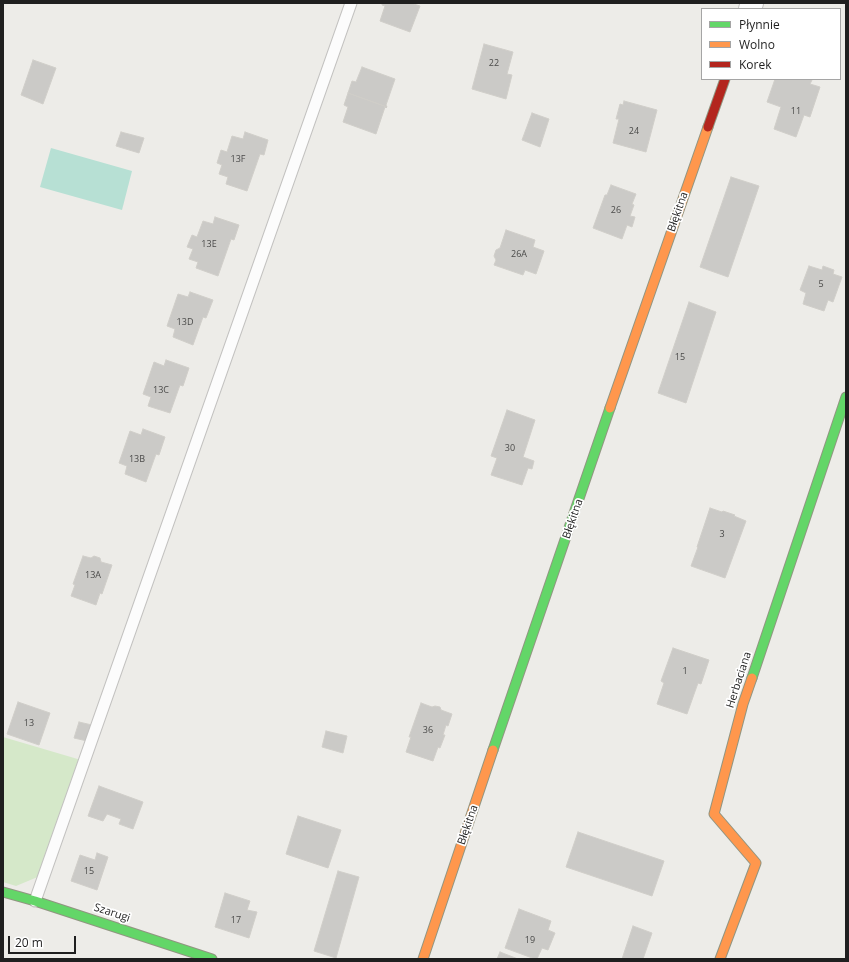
<!DOCTYPE html>
<meta charset="utf-8">
<style>
body{margin:0}
#map{position:relative;width:849px;height:962px;overflow:hidden;background:#edece8;font-family:"Open Sans",sans-serif}
canvas{display:block}
.frame{position:absolute;inset:0;border:4px solid #1f1f1f;pointer-events:none}
.legend{position:absolute;left:701px;top:8px;width:140px;height:72px;box-sizing:border-box;background:#fff;border:1px solid #a5a5a5;margin:0;padding:5px 7px;list-style:none;font-size:12px;color:#1f1f1f}
.legend li{display:flex;align-items:center;gap:8px;height:20px}
.legend b{width:20px;border:1px solid #a5a5a5}
.scale{position:absolute;left:8px;top:936px;width:68px;height:18px;box-sizing:border-box;border:2px solid #1f1f1f;border-top:0;padding-left:5px;font-size:12px;line-height:14px;white-space:nowrap;color:#1f1f1f;-webkit-text-stroke:3px #fff;paint-order:stroke}
</style>
<div id="map">
<canvas width="849" height="962"></canvas>
<div class="frame"></div>
<ul class="legend">
<li><b style="height:5px;background:#63d668"></b>Płynnie</li>
<li><b style="height:5px;background:#ff974d"></b>Wolno</li>
<li><b style="height:5px;background:#b3261e"></b>Korek</li>
</ul>
<div class="scale">20 m</div>
</div>
<script>
const c = document.querySelector('canvas').getContext('2d');
c.lineJoin = 'round';
function fill(path, color) { c.fillStyle = color; c.fill(path, 'evenodd'); }
const poly = rows => new Path2D(rows.map(r => 'M' + r).join(''));
function strokePath(path, color, width, dash) { c.strokeStyle = color; c.lineWidth = width; c.lineCap = dash ? 'butt' : 'round'; c.setLineDash(dash || []); c.stroke(path); }
function write(font, color, halo, rows, align = 'center') {
  c.font = font + ' "Open Sans",sans-serif'; c.lineWidth = 3.5; c.setLineDash([]); c.textBaseline = 'middle'; c.strokeStyle = halo; c.fillStyle = color; for (const [text, x, y, turn = 0] of rows) {
    c.save(); c.translate(x, y); c.rotate((+turn || 0) * Math.PI / 180); c.textAlign = isNaN(turn) ? turn : align; if (halo) c.strokeText(text, 0, 0); c.fillText(text, 0, 0); c.restore();
  }
}
fill(poly([
 [3,737,81,760,40,876,16,886,3,882]
]), '#d5e8c9');
fill(poly([
 [51,148,132,171,122,210,40,187]
]), '#b7e0d4');
const building = poly([
 [382,3,411,3,420,6,410,32,380,21,385,6,382,5,382,3],
 [484,44,513,52,507,74,512,75,506,99,472,89,484,44],
 [33,60,56,68,43,104,21,95,33,60],
 [362,67,395,79,386,105,387,107,348,93,352,81,356,82,362,67],
 [775,79,810,79,812,80,810,84,820,87,810,117,804,115,796,137,774,129,781,107,767,102,775,79],
 [348,93,387,107,386,108,385,107,376,134,343,122,348,107,344,105,348,93],
 [624,101,657,110,646,152,613,143,619,119,616,119,620,104,623,105,624,101],
 [532,113,549,119,540,147,522,140,532,113],
 [121,132,144,138,139,153,116,146,121,132],
 [245,132,268,140,264,155,260,154,247,191,226,184,228,177,219,174,222,165,217,163,221,150,227,152,232,136,243,139,245,132],
 [731,177,759,186,728,277,700,267,731,177],
 [611,185,636,194,632,204,634,205,630,216,635,217,632,227,627,225,622,239,593,228,605,195,607,195,611,185],
 [215,217,239,225,234,240,231,239,218,276,196,268,198,262,189,259,193,249,187,247,192,235,197,237,203,221,213,224,215,217],
 [506,230,535,240,533,247,544,251,536,274,525,270,523,275,494,265,496,260,494,256,496,250,500,248,506,230],
 [809,266,822,270,823,266,834,270,833,274,842,277,833,302,828,300,824,311,803,304,806,293,800,290,809,266],
 [190,292,213,300,206,318,203,317,193,345,173,337,175,329,167,326,178,294,188,297,190,292],
 [689,302,716,312,686,403,658,393,689,302],
 [166,360,189,368,183,386,180,385,170,413,148,406,151,397,143,394,154,362,164,366,166,360],
 [507,410,535,420,523,457,534,461,532,469,528,468,522,485,491,475,497,458,491,456,507,410],
 [143,429,165,437,159,455,156,454,146,482,125,474,127,466,119,463,130,431,141,435,143,429],
 [710,508,722,512,723,511,735,515,734,516,746,521,725,578,691,566,698,547,697,547,710,508],
 [83,556,91,558,94,556,100,558,101,562,112,565,102,594,100,593,96,605,71,596,75,585,73,584,83,556],
 [673,648,709,660,701,684,698,683,687,714,657,704,664,683,661,681,673,648],
 [18,702,50,713,39,745,7,734,18,702],
 [421,703,432,707,435,706,440,707,441,710,452,714,448,726,446,725,443,735,445,735,440,748,438,747,433,761,406,752,411,737,409,737,421,703],
 [79,722,92,725,87,741,74,738,79,722],
 [326,731,347,736,343,753,322,747,326,731],
 [99,786,143,802,133,829,119,824,121,819,107,814,103,821,88,816,99,786],
 [298,816,341,830,328,868,286,854,298,816],
 [578,832,664,861,652,896,566,867,578,832],
 [97,853,108,857,97,890,71,881,80,855,95,860,97,853],
 [338,871,359,877,336,958,314,951,338,871],
 [225,893,250,901,247,910,257,912,249,938,215,927,225,893],
 [519,909,551,921,548,930,555,933,548,950,542,948,537,959,535,959,505,948,519,909],
 [633,926,652,933,643,959,622,959,633,926],
 [500,952,518,959,497,959,500,952]
]);
fill(building, '#cbcac7');
strokePath(building, '#d0cec9', 1);
const lane = poly([
 [35,901,351,3]
]);
const street = poly([
 [750,9,752,3]
]);
const fast = poly([
 [752,678,846,397],
 [493,750,610,408],
 [3,892,35,901,212,959]
]);
const slow = poly([
 [610,408,708,127],
 [423,959,493,750],
 [720,959,756,863,714,814,743,704,752,678]
]);
const jam = poly([
 [708,127,725,79]
]);
strokePath(lane, '#c3c2c0', 13);
strokePath(street, '#c3c2c0', 24);
strokePath(fast, '#919581', 11);
strokePath(slow, '#919581', 11);
strokePath(jam, '#919581', 11);
strokePath(lane, '#fcfcfc', 11);
strokePath(street, '#fcfcfc', 22);
strokePath(fast, '#63d668', 9);
strokePath(slow, '#ff974d', 9);
strokePath(jam, '#b3261e', 9);
write('9px', '#4a4a49', null, [
 ["22",494,63],
 ["11",796,111],
 ["24",634,131],
 ["13F",238,159],
 ["26",616,210],
 ["13E",209,244],
 ["26A",519,254],
 ["5",821,284],
 ["13D",185,322],
 ["15",680,357],
 ["13C",161,390],
 ["30",510,448],
 ["13B",137,459],
 ["3",722,534],
 ["13A",93,575],
 ["1",685,671],
 ["13",29,723],
 ["36",428,730],
 ["15",89,871],
 ["17",236,920],
 ["19",530,940]
]);
write('11px', '#1f1f1f', '#fff', [
 ["Błękitna",678,212,-71],
 ["Błękitna",573,519,-71],
 ["Herbaciana",739,680,-72],
 ["Błękitna",468,825,-71],
 ["Szarugi",112,913,18]
]);
</script>
